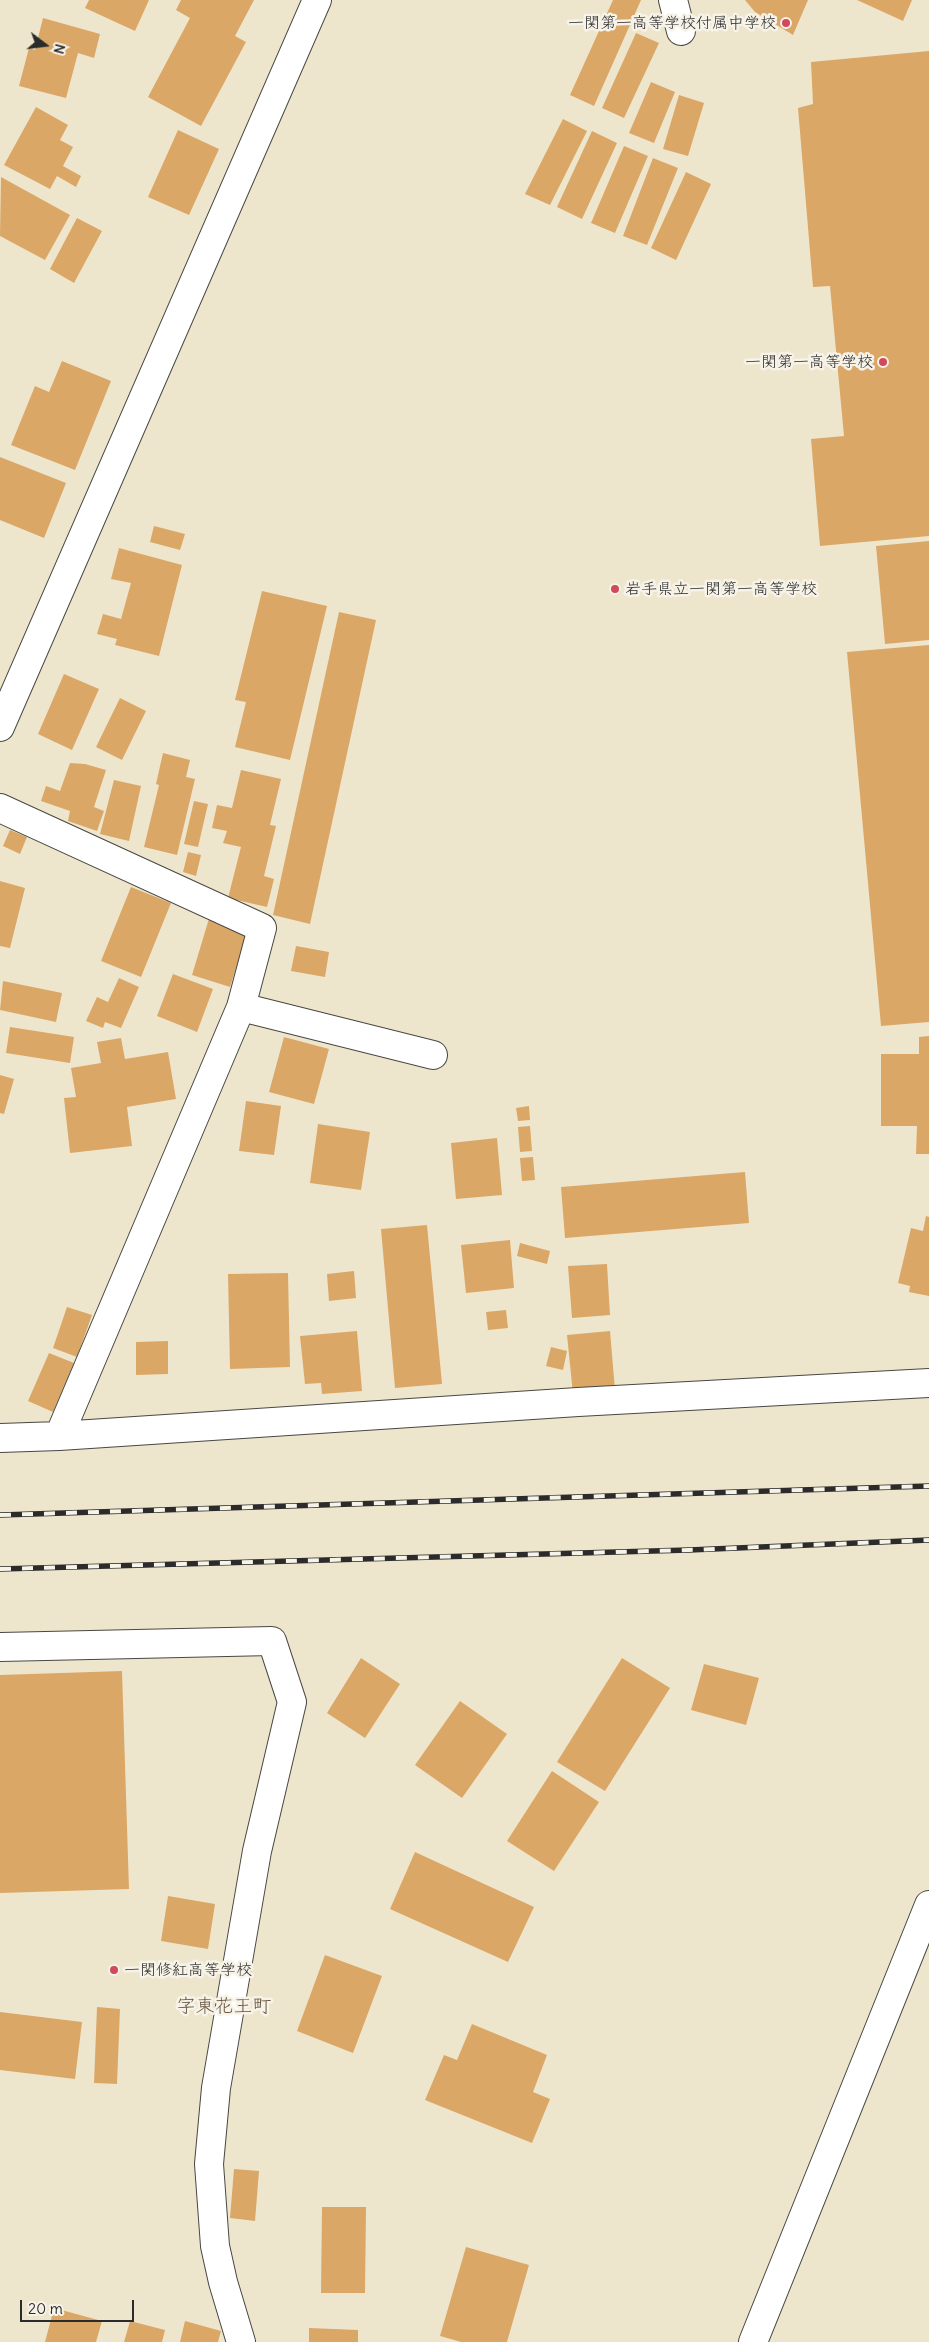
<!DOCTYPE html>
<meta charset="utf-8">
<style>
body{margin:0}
#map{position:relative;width:929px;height:2342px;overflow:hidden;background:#eee6cc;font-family:Delius,sans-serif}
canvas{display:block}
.north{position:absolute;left:20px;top:20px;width:50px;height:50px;-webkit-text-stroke:4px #f7f3e8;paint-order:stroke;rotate:105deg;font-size:14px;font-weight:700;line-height:20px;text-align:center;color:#2b2b2b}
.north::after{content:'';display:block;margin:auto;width:18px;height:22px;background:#2b2b2b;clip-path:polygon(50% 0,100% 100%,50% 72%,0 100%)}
.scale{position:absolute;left:20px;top:2300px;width:114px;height:22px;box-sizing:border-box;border:2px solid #2b2b2b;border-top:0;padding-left:6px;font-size:15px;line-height:18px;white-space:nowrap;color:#2b2b2b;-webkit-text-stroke:4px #f7f3e8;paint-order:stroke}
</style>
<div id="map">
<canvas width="929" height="2342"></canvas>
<div class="north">N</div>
<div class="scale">20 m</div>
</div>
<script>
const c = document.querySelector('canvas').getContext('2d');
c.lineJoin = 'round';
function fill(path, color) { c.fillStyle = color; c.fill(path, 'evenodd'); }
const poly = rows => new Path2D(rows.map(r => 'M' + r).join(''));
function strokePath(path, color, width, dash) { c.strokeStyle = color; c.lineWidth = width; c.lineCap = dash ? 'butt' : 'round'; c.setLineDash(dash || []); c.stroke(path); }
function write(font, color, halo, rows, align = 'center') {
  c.font = font + ' Delius,"Klee One",sans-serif'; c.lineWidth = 5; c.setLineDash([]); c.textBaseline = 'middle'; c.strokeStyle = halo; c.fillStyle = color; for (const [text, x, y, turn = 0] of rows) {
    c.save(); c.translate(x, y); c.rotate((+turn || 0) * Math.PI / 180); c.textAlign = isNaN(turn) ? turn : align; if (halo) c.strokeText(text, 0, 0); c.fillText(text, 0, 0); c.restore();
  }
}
fill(poly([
 [89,0,149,0,135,31,85,8],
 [181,0,254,0,235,36,246,42,201,126,148,97,190,18,176,10],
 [613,0,641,0,594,106,570,95],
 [745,0,808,0,793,35,755,12],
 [857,0,912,0,903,21],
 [43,18,100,34,94,58,78,53,66,98,19,86,29,48,35,50],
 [636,33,659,43,624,118,602,108],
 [929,51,929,536,820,546,811,439,844,436,830,286,813,287,798,108,813,104,811,62],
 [651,82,675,92,654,143,629,133],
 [679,95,704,103,688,156,663,149],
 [36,107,68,125,60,140,73,147,63,166,81,176,76,187,57,176,50,189,4,165],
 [563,119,587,131,550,205,525,194],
 [178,130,219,149,189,215,148,197],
 [592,131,617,143,582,219,557,207],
 [624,146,648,156,615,233,591,223],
 [653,158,678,168,647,245,623,236],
 [686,172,711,184,676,260,651,248],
 [1,177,70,215,45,260,0,236],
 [77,218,102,231,74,283,50,269],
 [62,361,111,381,75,470,11,445,35,386,49,392],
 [0,457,66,483,44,538,0,520],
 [154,526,185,534,180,550,150,542],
 [929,541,929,640,885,644,876,546],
 [119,548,182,565,159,656,115,645,117,639,97,634,103,614,121,619,131,583,111,579],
 [262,591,327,606,290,760,235,747,246,702,235,700],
 [339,612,376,620,310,924,273,915],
 [929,645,929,1022,881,1026,847,652],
 [64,674,99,689,72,750,38,734],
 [120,698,146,711,122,760,96,747],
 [163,753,190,760,186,777,195,779,177,855,144,847,159,785,156,784],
 [70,763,85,764,106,770,94,807,104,811,97,831,68,821,70,811,41,801,46,786,60,791],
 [241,770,281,779,270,825,276,826,264,876,274,879,267,907,228,898,241,847,223,843,227,831,212,828,217,805,232,808],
 [114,780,141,786,129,841,100,834],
 [194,801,208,804,198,847,184,844],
 [10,830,27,837,20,854,3,846],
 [188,852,201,855,196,876,183,872],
 [0,881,25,888,10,948,0,946],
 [131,887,171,903,141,977,101,961],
 [211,912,250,924,230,987,192,975],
 [296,946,329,952,325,977,291,971],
 [173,974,213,989,197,1032,157,1016],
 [119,978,139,987,121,1028,105,1022,103,1028,86,1021,97,997,108,1002],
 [3,981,62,993,56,1022,0,1010],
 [10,1027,74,1037,70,1063,6,1053],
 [929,1036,929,1154,916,1154,917,1126,881,1126,881,1054,919,1054,919,1037],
 [284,1037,329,1049,314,1104,269,1092],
 [121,1038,125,1059,168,1052,176,1099,127,1107,132,1146,70,1153,64,1098,76,1097,71,1068,101,1063,97,1042],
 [0,1075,14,1079,4,1114,0,1113],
 [246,1101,281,1106,274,1155,239,1151],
 [529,1106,530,1120,518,1121,516,1108],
 [318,1124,370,1132,361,1190,310,1183],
 [530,1126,532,1151,520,1152,518,1127],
 [497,1138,502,1195,456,1199,451,1143],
 [533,1157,535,1180,522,1181,520,1158],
 [745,1172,749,1223,565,1238,561,1187],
 [926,1216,929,1217,929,1296,909,1292,910,1286,898,1283,911,1228,923,1231],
 [427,1225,442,1384,395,1388,381,1229],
 [510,1240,514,1288,466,1293,461,1245],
 [520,1243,550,1251,547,1264,517,1256],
 [607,1264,610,1315,572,1318,568,1266],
 [354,1271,356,1298,329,1301,327,1274],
 [288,1273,290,1367,230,1369,228,1274],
 [67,1307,92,1315,77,1357,53,1348],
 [506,1310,508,1328,488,1330,486,1312],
 [357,1331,362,1391,322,1394,321,1383,305,1384,300,1336],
 [610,1331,615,1390,573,1394,567,1335],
 [168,1341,168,1374,136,1375,136,1342],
 [551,1347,567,1351,563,1370,546,1366],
 [49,1353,74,1363,53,1412,28,1401],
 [361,1658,400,1684,365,1738,327,1713],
 [622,1658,670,1688,605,1791,557,1762],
 [704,1664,759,1678,746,1725,691,1710],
 [122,1671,129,1889,0,1893,0,1675],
 [460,1701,507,1734,462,1798,415,1765],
 [552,1771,599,1802,554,1871,507,1841],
 [415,1852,534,1907,508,1962,390,1909],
 [168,1896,215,1904,208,1949,161,1941],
 [325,1955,382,1976,353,2053,297,2031],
 [97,2007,120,2009,117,2084,94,2083],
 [0,2012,82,2022,75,2079,0,2070],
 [472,2024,547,2055,533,2092,550,2099,532,2143,425,2100,444,2055,457,2060],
 [234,2169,259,2171,255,2221,230,2218],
 [322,2207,366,2207,365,2293,321,2293],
 [466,2247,529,2265,507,2342,461,2342,440,2336],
 [54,2308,102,2321,96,2342,45,2342],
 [130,2321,165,2330,162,2342,124,2342],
 [185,2321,221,2331,218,2342,180,2342],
 [309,2328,358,2330,358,2342,309,2342]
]), '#dba767');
const minor = poly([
 [673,0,681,31],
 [0,727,317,0],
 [0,808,262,928,241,1007,59,1436],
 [241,1007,433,1055],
 [0,1438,59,1436,578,1402,929,1383],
 [0,1647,272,1641,292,1702,257,1851,216,2088,209,2164,215,2246,223,2282,241,2342],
 [753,2342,929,1905]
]);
strokePath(minor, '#484743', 30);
strokePath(minor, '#fff', 28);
const rail = poly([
 [0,1515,929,1486],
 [0,1569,689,1550,929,1540]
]);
strokePath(rail, '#2b2b2b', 5.5);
strokePath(rail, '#f7f3e8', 4, [11]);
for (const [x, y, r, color] of [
 [786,23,5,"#d1495b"],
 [883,362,5,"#d1495b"],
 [615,589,5,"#d1495b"],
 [114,1970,5,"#d1495b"]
]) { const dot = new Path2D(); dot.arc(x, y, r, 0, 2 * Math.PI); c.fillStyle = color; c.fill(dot); strokePath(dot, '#f7f3e8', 2); }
write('16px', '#2b2b2b', '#f7f3e8', [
 ["一関第一高等学校付属中学校",776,23],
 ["一関第一高等学校",873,362],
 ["岩手県立一関第一高等学校",625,589,"left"],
 ["一関修紅高等学校",124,1970,"left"]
], 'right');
write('19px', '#695640', '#f7f3e8', [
 ["字東花王町",224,2007]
]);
</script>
